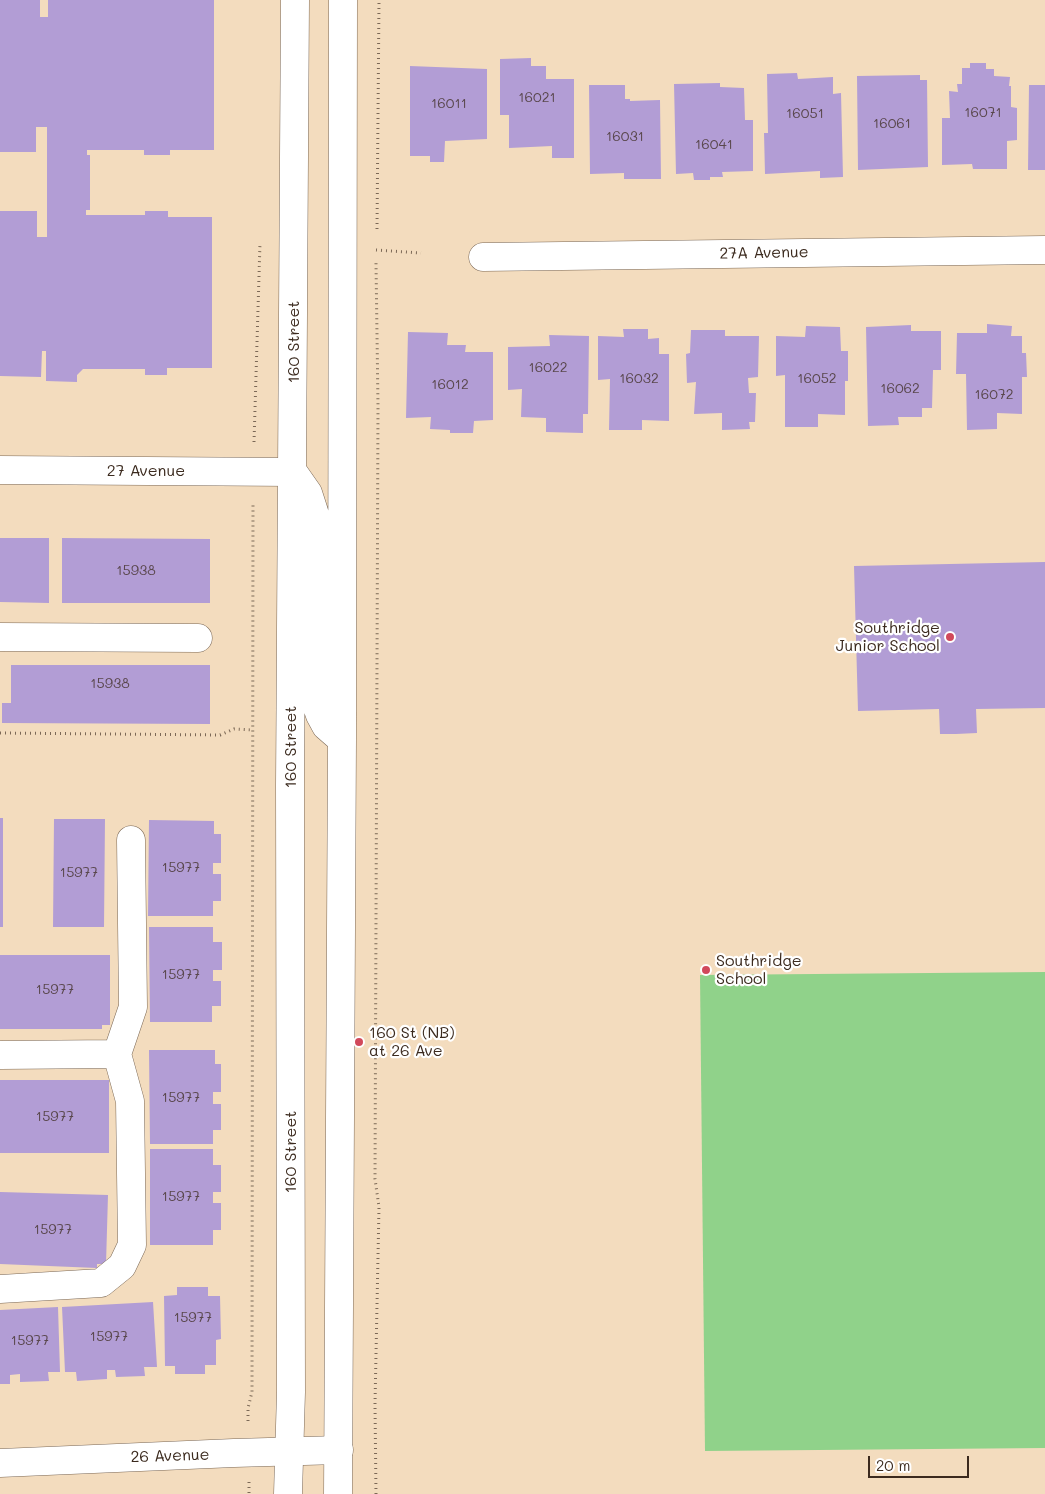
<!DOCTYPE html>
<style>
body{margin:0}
#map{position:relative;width:1045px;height:1494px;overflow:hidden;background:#f3dcbe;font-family:Mali,sans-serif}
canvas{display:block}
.scale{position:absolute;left:868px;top:1456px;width:101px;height:22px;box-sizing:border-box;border:2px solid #3b2a1e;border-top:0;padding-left:6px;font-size:15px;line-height:18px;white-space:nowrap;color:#3b2a1e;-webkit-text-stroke:4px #fff;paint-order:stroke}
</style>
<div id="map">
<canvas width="1045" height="1494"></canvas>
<div class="scale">20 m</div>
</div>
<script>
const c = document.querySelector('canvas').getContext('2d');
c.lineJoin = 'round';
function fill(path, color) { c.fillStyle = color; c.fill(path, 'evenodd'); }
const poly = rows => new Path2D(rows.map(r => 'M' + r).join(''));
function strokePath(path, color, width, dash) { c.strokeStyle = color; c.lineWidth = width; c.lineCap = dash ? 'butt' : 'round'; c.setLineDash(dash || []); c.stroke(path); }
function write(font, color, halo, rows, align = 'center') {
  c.font = font + ' Mali,sans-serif'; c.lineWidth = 4.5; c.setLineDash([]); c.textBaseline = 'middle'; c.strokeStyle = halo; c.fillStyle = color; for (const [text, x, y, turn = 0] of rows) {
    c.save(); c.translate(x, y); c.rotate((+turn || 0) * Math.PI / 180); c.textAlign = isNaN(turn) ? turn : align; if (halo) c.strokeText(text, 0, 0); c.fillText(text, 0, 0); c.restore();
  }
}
fill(poly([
 [1045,972,1045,1448,705,1451,700,975]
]), '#90d28a');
fill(poly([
 [0,0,40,0,40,17,48,17,48,0,214,0,214,150,170,150,170,155,144,155,144,150,87,150,87,155,90,155,90,210,86,210,86,215,145,215,145,211,168,211,168,217,212,217,212,368,167,368,167,375,145,375,145,369,83,369,77,375,77,382,46,381,46,351,42,351,41,377,0,376,0,211,37,211,37,237,47,237,47,127,36,127,36,152,0,152],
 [531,58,531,66,546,66,546,79,574,79,574,158,552,158,552,146,509,148,509,115,500,115,500,59],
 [970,63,986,63,986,69,994,69,994,76,1010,77,1009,86,1011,86,1011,107,1017,108,1017,140,1007,141,1007,169,973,169,972,164,942,165,942,118,950,118,949,91,958,92,957,84,962,84,962,68,970,68],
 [410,66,487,69,487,139,445,141,444,162,430,162,430,156,410,156],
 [797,73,798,79,833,77,833,94,841,93,843,177,820,178,820,171,765,174,764,133,768,133,767,74],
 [920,75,920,80,927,80,928,167,858,170,857,76],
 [720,83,720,87,744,88,745,120,753,120,753,171,722,172,723,177,710,177,710,180,694,180,693,173,676,174,674,84],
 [589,85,625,85,625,99,630,99,630,101,660,100,661,179,624,179,624,173,590,174],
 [1029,85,1045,85,1045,170,1028,170],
 [987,324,1012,326,1011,336,1022,336,1022,353,1026,353,1027,377,1022,377,1022,414,997,413,997,429,967,430,966,374,956,374,957,333,987,333],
 [911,325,911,331,941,331,941,370,933,370,932,408,922,408,922,417,898,417,899,425,868,426,866,327],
 [806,326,840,327,841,351,848,351,848,381,845,381,845,415,818,414,818,427,785,427,785,375,776,376,776,336,805,337],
 [623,329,648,329,648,339,659,338,659,354,669,354,669,421,642,420,642,430,609,430,610,379,598,380,598,336,624,337],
 [691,330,725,330,725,336,759,336,758,377,748,378,749,393,756,393,755,422,749,422,750,429,722,430,722,413,694,414,696,382,687,383,686,354,690,353],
 [408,332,448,333,447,345,466,345,465,352,493,352,493,420,474,421,473,433,450,433,450,430,430,429,431,417,406,418],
 [549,335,589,336,588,414,583,414,583,433,546,432,546,418,521,417,522,389,508,390,508,347,550,346],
 [0,538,49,538,49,603,0,602],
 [62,538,210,539,210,603,62,603],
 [1045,562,1045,708,976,709,977,733,956,734,940,734,939,709,858,711,854,566],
 [11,665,210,665,210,724,2,723,2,703,11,703],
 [0,818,3,818,3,927,0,927],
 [54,819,105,819,104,927,53,927],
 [149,820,214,821,214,834,221,834,221,863,213,863,213,874,221,874,221,901,213,901,213,916,148,916],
 [149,927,213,927,213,942,222,942,222,970,213,970,213,981,221,981,221,1006,212,1006,212,1022,150,1022],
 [0,955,110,955,110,1025,102,1025,102,1029,0,1029],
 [149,1050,215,1050,215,1064,221,1064,221,1092,213,1092,213,1104,221,1104,221,1130,213,1130,213,1144,150,1144],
 [0,1080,109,1080,109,1153,0,1153],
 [150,1149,213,1149,213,1165,221,1165,221,1192,213,1192,213,1203,221,1203,221,1230,213,1230,213,1245,150,1245],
 [0,1192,108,1195,106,1264,97,1264,97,1268,0,1264],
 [177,1287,208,1287,208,1296,220,1296,221,1339,216,1340,216,1365,205,1365,205,1374,175,1374,175,1366,165,1366,164,1296,177,1295],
 [153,1302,157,1367,144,1367,145,1376,116,1377,115,1370,107,1370,107,1379,77,1381,76,1372,65,1372,62,1307],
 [58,1307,60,1372,48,1372,49,1381,20,1382,20,1374,10,1375,10,1384,0,1384,0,1310]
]), '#b29dd5');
const minor = poly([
 [483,257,1045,250],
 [0,470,293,472],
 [0,637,198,638],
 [0,1055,117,1054],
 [0,1289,101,1283,122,1266,132,1245,130,1101,117,1054,133,1007,131,840],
 [0,1463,234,1453,339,1450]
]);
const major = poly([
 [294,473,308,493,316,518,315,701,320,715,326,726,342,740],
 [288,1494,291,1392,290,785,295,0],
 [338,1494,342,740,343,0]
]);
strokePath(minor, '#7b6856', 29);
strokePath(major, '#7b6856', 29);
strokePath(poly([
 [377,229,379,0],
 [376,250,421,253],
 [254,442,260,243],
 [0,733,220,735,234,729,252,730],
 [248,1421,248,1408,252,1392,253,503],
 [249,1482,249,1494],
 [376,1494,375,1404,379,1207,375,1179,378,406,376,263]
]), '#7b6856', 3, [1, 4]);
strokePath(minor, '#fff', 28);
strokePath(major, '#fff', 28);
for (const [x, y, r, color] of [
 [950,637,5,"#d1495b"],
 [706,970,5,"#d1495b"],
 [359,1042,5,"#d1495b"]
]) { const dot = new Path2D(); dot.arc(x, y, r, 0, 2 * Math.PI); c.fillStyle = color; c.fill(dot); strokePath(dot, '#fff', 2); }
write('14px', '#59474c', null, [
 ["16021",537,98],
 ["16011",449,104],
 ["16071",983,113],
 ["16051",805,114],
 ["16061",892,124],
 ["16031",625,137],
 ["16041",714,145],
 ["16022",548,368],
 ["16032",639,379],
 ["16052",817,379],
 ["16012",450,385],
 ["16062",900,389],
 ["16072",994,395],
 ["15938",136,571],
 ["15938",110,684],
 ["15977",181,868],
 ["15977",79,873],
 ["15977",181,975],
 ["15977",55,990],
 ["15977",181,1098],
 ["15977",55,1117],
 ["15977",181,1197],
 ["15977",53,1230],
 ["15977",193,1318],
 ["15977",109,1337],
 ["15977",30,1341]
]);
write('16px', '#3b2a1e', '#fff', [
 ["27A Avenue",764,253,-1],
 ["160 Street",294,342,-90],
 ["27 Avenue",146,471],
 ["160 Street",291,747,-90],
 ["160 Street",291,1152,-90],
 ["26 Avenue",170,1456,-2]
]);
write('16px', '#3b2a1e', '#fff', [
 ["Southridge",940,628,"right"],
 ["Junior School",940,646,"right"],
 ["Southridge",716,961],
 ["School",716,979],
 ["160 St (NB)",369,1033],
 ["at 26 Ave",369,1051]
], 'left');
</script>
